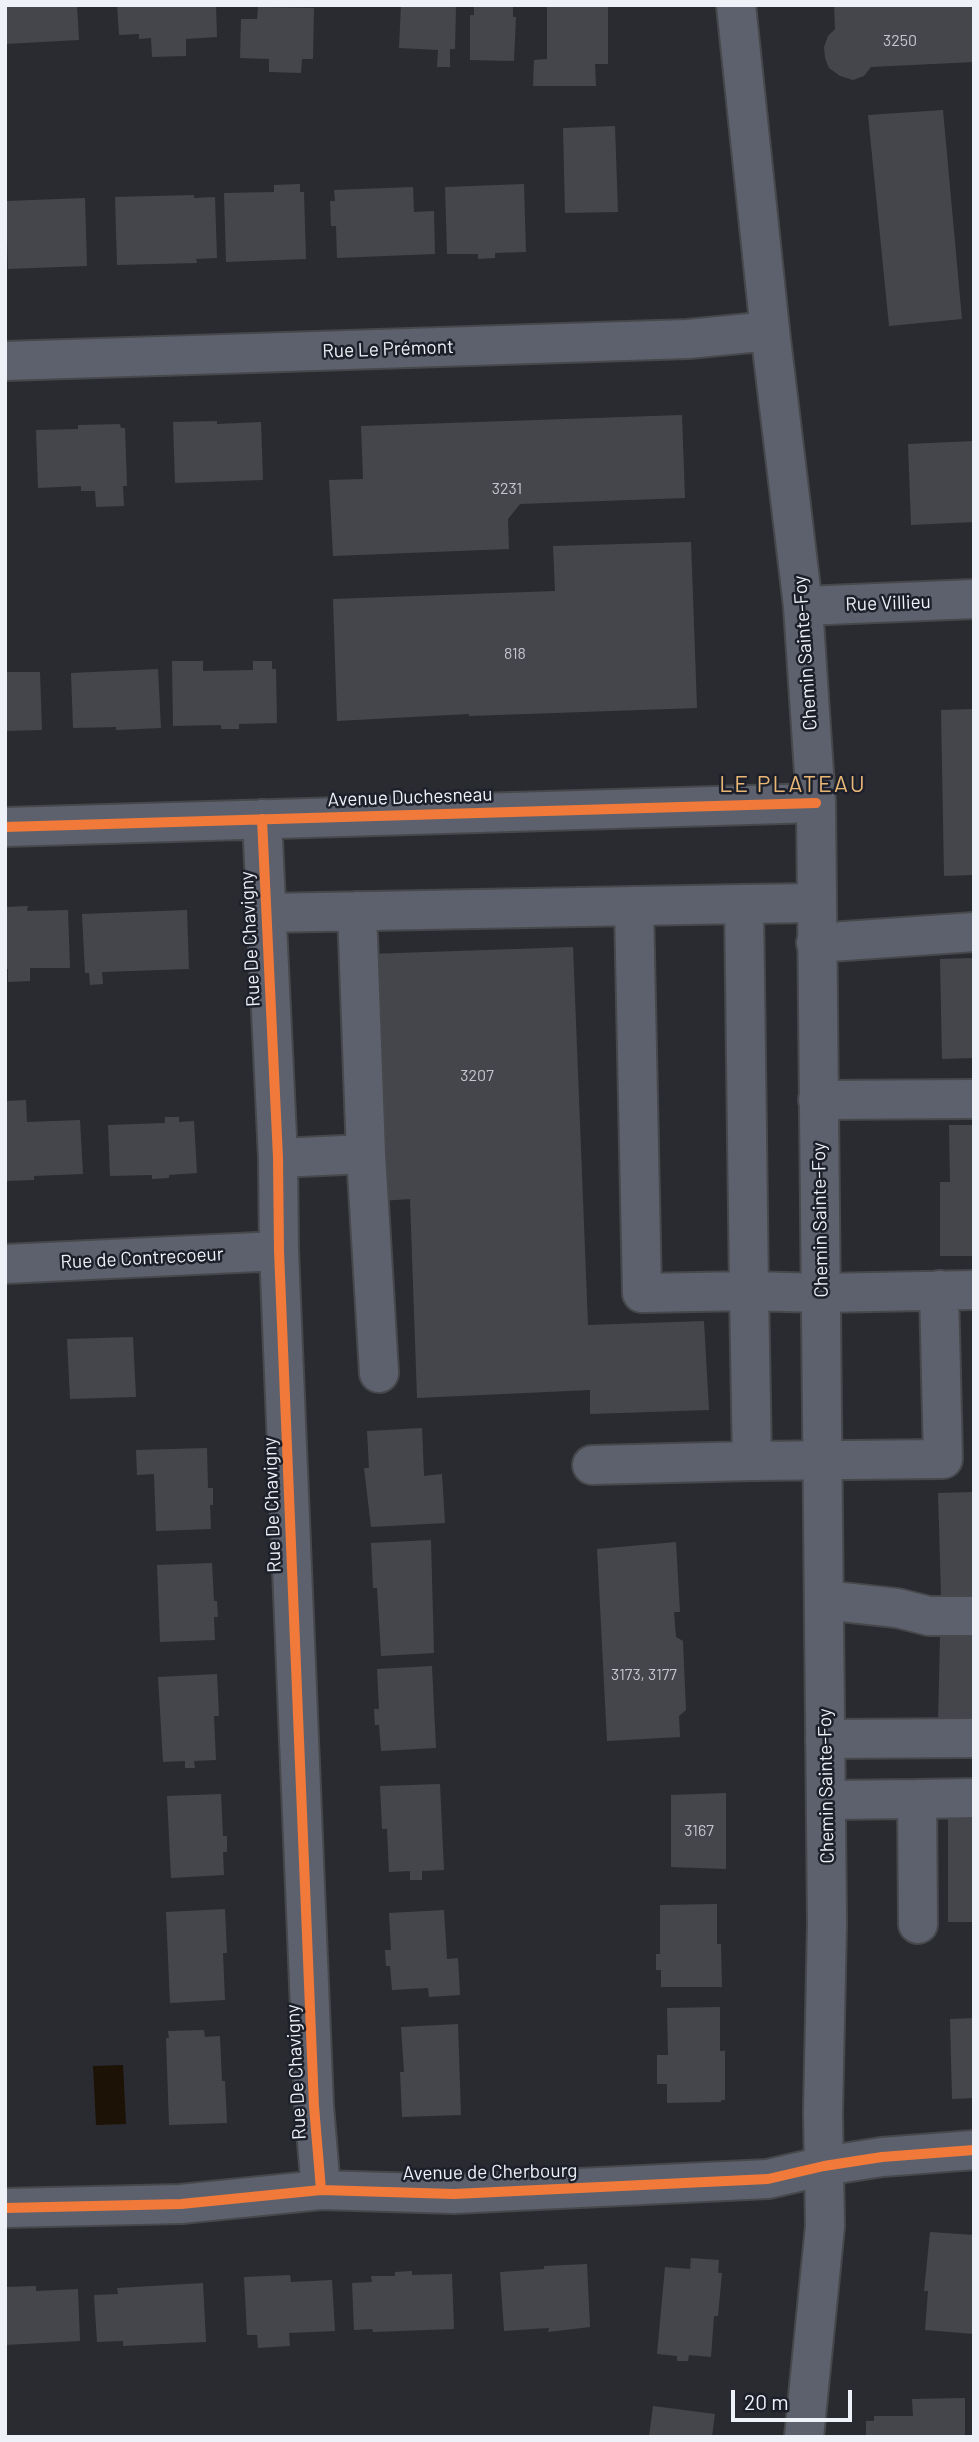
<!DOCTYPE html>
<meta charset="utf-8">
<style>
body{margin:0}
#map{position:relative;width:979px;height:2442px;overflow:hidden;background:#2a2b30;font-family:Barlow,sans-serif}
canvas{display:block}
.frame{position:absolute;inset:0;border:7px solid #eef1f8;pointer-events:none}
.scale{position:absolute;left:731px;top:2390px;width:121px;height:32px;box-sizing:border-box;border:4px solid #eef1f8;border-top:0;padding-left:9px;font-size:21px;line-height:24px;white-space:nowrap;color:#eef1f8;-webkit-text-stroke:5px #1d202a;paint-order:stroke}
</style>
<div id="map">
<canvas width="979" height="2442"></canvas>
<div class="frame"></div>
<div class="scale">20 m</div>
</div>
<script>
const c = document.querySelector('canvas').getContext('2d');
c.lineJoin = 'round';
function fill(path, color) { c.fillStyle = color; c.fill(path, 'evenodd'); }
const poly = rows => new Path2D(rows.map(r => 'M' + r).join(''));
function strokePath(path, color, width, dash) { c.strokeStyle = color; c.lineWidth = width; c.lineCap = dash ? 'butt' : 'round'; c.setLineDash(dash || []); c.stroke(path); }
function write(font, color, halo, rows, align = 'center') {
  c.font = font + ' Barlow,sans-serif'; c.lineWidth = 5; c.setLineDash([]); c.textBaseline = 'middle'; c.strokeStyle = halo; c.fillStyle = color; for (const [text, x, y, turn = 0] of rows) {
    c.save(); c.translate(x, y); c.rotate((+turn || 0) * Math.PI / 180); c.textAlign = isNaN(turn) ? turn : align; if (halo) c.strokeText(text, 0, 0); c.fillText(text, 0, 0); c.restore();
  }
}
fill(poly([
 [123,2065,126,2124,96,2125,93,2066]
]), '#1c1205');
fill(poly([
 [5,5,77,5,79,40,5,44],
 [117,5,216,5,217,37,186,39,186,56,152,57,151,38,139,39,139,34,119,35],
 [401,5,456,5,455,49,450,49,450,67,437,67,438,50,399,48],
 [474,5,513,5,513,17,516,17,514,61,470,60,470,15,474,15],
 [547,5,608,5,608,64,595,64,596,86,533,86,534,60,547,59],
 [834,5,974,5,974,62,871,67,864,76,853,80,840,76,829,68,825,58,824,47,828,36,835,29],
 [258,7,314,8,313,59,302,59,301,73,269,72,269,59,240,58,241,19,257,19],
 [943,110,962,319,889,326,868,115],
 [615,126,618,212,565,213,563,128],
 [300,184,300,192,304,192,306,259,226,262,224,193,274,192,274,185],
 [524,184,526,252,495,253,495,258,478,259,478,254,447,254,445,187],
 [413,187,414,212,434,211,435,254,337,258,336,226,331,226,330,201,335,201,334,190],
 [194,195,194,198,215,197,217,258,196,259,197,263,117,265,115,197],
 [85,198,87,266,8,269,6,201],
 [682,415,685,498,520,504,508,519,509,549,333,556,329,480,363,479,361,426],
 [217,421,217,424,261,422,263,480,175,483,173,422],
 [120,424,121,428,125,428,127,486,123,486,124,506,96,507,95,491,81,491,81,486,38,488,36,430,78,429,78,425],
 [974,441,974,522,911,525,908,444],
 [691,542,697,708,469,716,469,714,337,721,333,599,555,591,553,546],
 [172,661,203,661,203,671,253,670,253,661,272,661,272,669,276,669,277,723,239,724,239,729,221,729,221,725,173,726],
 [158,669,161,728,116,730,116,727,73,728,71,673],
 [5,672,40,672,42,730,5,731],
 [974,709,974,875,944,876,941,710],
 [28,906,27,911,68,910,70,968,30,968,30,981,8,982,8,969,5,969,5,907],
 [187,910,189,969,102,972,103,984,90,985,89,973,85,973,82,914],
 [573,947,588,1325,704,1321,709,1410,590,1414,590,1390,417,1398,410,1199,382,1201,369,954],
 [974,958,974,1058,942,1059,940,959],
 [26,1100,27,1122,80,1120,83,1174,34,1176,34,1180,5,1181,5,1101],
 [165,1117,179,1117,179,1122,194,1121,197,1173,169,1175,169,1178,152,1179,152,1175,110,1176,108,1125,165,1123],
 [949,1125,974,1125,974,1256,940,1256,940,1182,950,1182],
 [133,1337,136,1397,70,1399,67,1339],
 [422,1428,424,1476,442,1474,445,1523,371,1527,364,1468,369,1468,367,1431],
 [207,1448,208,1488,213,1488,213,1505,210,1505,211,1529,156,1531,154,1474,137,1475,136,1450],
 [974,1492,974,1595,941,1596,938,1493],
 [431,1540,434,1653,381,1656,377,1588,373,1588,371,1543],
 [676,1542,680,1612,674,1612,676,1637,683,1641,686,1710,679,1716,680,1737,607,1741,597,1549],
 [212,1563,214,1601,217,1601,218,1617,214,1617,215,1640,160,1642,157,1565],
 [940,1635,974,1636,974,1725,938,1724],
 [432,1666,436,1748,381,1751,379,1725,375,1725,374,1709,379,1709,377,1669],
 [217,1674,219,1716,214,1716,216,1760,194,1761,195,1768,185,1768,185,1761,163,1762,158,1677],
 [440,1784,444,1870,422,1871,422,1880,410,1880,410,1871,389,1872,387,1829,382,1829,380,1786],
 [726,1793,726,1869,671,1867,671,1795],
 [221,1794,223,1836,227,1836,227,1852,223,1852,224,1875,171,1878,167,1796],
 [948,1814,974,1814,974,1922,948,1922],
 [717,1904,717,1944,721,1944,722,1987,661,1987,661,1970,656,1970,656,1954,660,1954,660,1905],
 [225,1909,227,1953,223,1953,225,2000,170,2003,166,1912],
 [444,1910,447,1959,458,1958,460,1995,429,1997,428,1988,392,1990,390,1966,386,1966,385,1950,391,1950,389,1913],
 [720,2007,720,2051,725,2051,725,2100,721,2100,721,2102,667,2103,667,2084,657,2084,657,2055,668,2055,667,2008],
 [974,2018,974,2098,952,2099,950,2019],
 [458,2024,461,2115,402,2117,400,2072,404,2072,401,2027],
 [204,2030,205,2037,220,2036,222,2081,225,2081,227,2123,169,2125,166,2038,169,2038,168,2031],
 [930,2232,974,2235,974,2334,925,2330,928,2291,924,2291],
 [691,2258,719,2260,718,2273,722,2273,718,2316,714,2316,711,2357,689,2355,688,2361,677,2361,677,2356,657,2354,665,2267,690,2269],
 [587,2264,590,2327,548,2332,549,2328,504,2331,500,2272,544,2269,544,2266],
 [412,2271,412,2275,452,2274,454,2329,373,2332,372,2329,354,2330,352,2283,372,2282,371,2276,395,2276,395,2272],
 [290,2275,291,2282,332,2280,335,2331,289,2333,290,2346,258,2348,257,2335,247,2335,244,2277],
 [203,2283,206,2342,123,2346,123,2341,97,2342,94,2295,118,2294,117,2288],
 [36,2286,36,2291,78,2289,80,2341,5,2345,5,2287],
 [965,2398,965,2437,866,2437,866,2421,874,2421,874,2416,913,2416,912,2399],
 [653,2406,715,2414,712,2437,649,2437]
]), '#45464b');
const minor = poly([
 [5,361,688,339,770,331],
 [803,606,974,599],
 [262,819,278,1158,279,1251,314,2106,321,2190],
 [5,827,816,803],
 [744,904,816,903],
 [634,906,744,904,749,1291,822,1293,974,1290],
 [266,913,634,906,642,1293,749,1291,752,1461,592,1465],
 [816,943,974,932],
 [818,1100,974,1099],
 [366,1154,379,1373],
 [278,1158,366,1154,357,911],
 [5,1264,279,1251],
 [752,1461,943,1459,939,1290],
 [824,1600,897,1608,929,1616,974,1616],
 [825,1739,974,1738],
 [917,1799,974,1798],
 [826,1800,917,1799,918,1924],
 [5,2208,181,2204,321,2190,454,2194,768,2179,824,2166,882,2157,974,2150]
]);
const major = poly([
 [736,5,770,331,803,606,816,803,827,1923,823,2113,825,2226,804,2437]
]);
strokePath(minor, '#46484b', 42);
strokePath(major, '#46484b', 42);
strokePath(minor, '#5d616d', 38);
strokePath(major, '#5d616d', 38);
strokePath(poly([
 [262,819,278,1158,279,1251,314,2106,321,2190],
 [5,827,816,803],
 [5,2208,181,2204,321,2190,454,2194,768,2179,824,2166,882,2157,974,2150]
]), '#f17a3a', 10);
write('16px', '#c4c6cd', null, [
 ["3250",900,41],
 ["3231",507,489],
 ["818",515,654],
 ["3207",477,1076],
 ["3173, 3177",644,1675],
 ["3167",699,1831]
]);
write('19px', '#eef1f8', '#1d202a', [
 ["Rue Le Prémont",388,349,-2],
 ["Rue Villieu",888,603,-2],
 ["Chemin Sainte-Foy",805,653,-94],
 ["Avenue Duchesneau",410,797,-2],
 ["Rue De Chavigny",250,939,-93],
 ["Chemin Sainte-Foy",820,1220,-91],
 ["Rue de Contrecoeur",142,1258,-3],
 ["Rue De Chavigny",272,1505,-92],
 ["Chemin Sainte-Foy",826,1786,-91],
 ["Rue De Chavigny",296,2072,-93],
 ["Avenue de Cherbourg",490,2172,-1]
]);
c.letterSpacing = '2px';
write('23px', '#e8b776', '#1d202a', [
 ["LE PLATEAU",793,784]
]);
c.letterSpacing = '0px';
</script>
